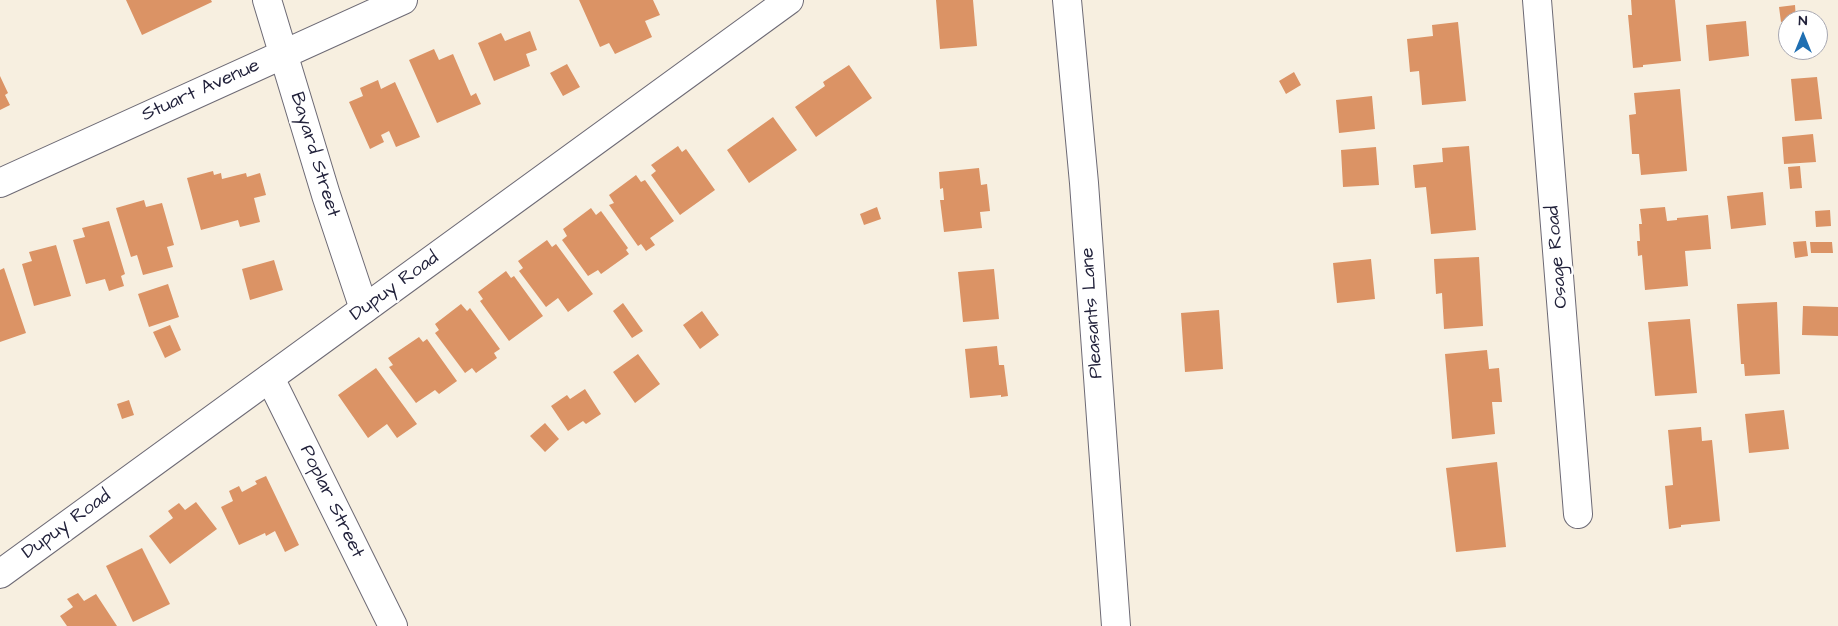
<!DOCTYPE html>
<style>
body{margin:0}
#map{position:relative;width:1838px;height:626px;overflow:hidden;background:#f7efe0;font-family:"Architects Daughter",sans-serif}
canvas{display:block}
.north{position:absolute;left:1778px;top:10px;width:50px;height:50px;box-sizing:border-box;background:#fff;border:1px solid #a7a7b1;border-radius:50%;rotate:0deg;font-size:14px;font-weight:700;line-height:20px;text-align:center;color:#22223b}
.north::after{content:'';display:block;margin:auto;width:18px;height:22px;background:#1f6fb2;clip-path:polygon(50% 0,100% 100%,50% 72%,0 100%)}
</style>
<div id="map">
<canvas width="1838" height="626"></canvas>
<div class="north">N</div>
</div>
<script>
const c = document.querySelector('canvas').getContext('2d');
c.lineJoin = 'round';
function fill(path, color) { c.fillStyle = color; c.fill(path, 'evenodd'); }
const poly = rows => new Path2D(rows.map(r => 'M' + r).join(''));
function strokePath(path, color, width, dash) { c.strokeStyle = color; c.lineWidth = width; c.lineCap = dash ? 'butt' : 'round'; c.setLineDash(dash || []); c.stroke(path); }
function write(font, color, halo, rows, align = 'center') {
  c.font = font + ' "Architects Daughter",sans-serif'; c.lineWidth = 5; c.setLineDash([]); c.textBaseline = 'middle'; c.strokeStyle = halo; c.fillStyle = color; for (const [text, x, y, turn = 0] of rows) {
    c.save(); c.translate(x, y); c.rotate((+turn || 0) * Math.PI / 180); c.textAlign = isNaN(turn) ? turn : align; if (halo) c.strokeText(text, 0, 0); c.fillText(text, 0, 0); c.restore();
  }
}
fill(poly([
 [126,0,211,0,212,2,142,35],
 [579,0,653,0,660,15,645,21,652,37,615,54,609,43,600,47],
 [936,0,973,0,977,46,940,49],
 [1631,0,1675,0,1681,61,1643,65,1643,67,1633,68,1628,15,1632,15],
 [1795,5,1796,20,1781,22,1779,7],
 [1746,21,1749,56,1709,61,1706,25],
 [1458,22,1466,101,1422,105,1419,71,1410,72,1407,39,1433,36,1432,25],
 [530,31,537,50,526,54,530,66,494,81,478,43,501,33,505,41],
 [434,49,439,60,453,54,471,96,476,93,481,104,437,123,409,60],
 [567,64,580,87,563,96,550,73],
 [849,65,872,98,816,137,795,107,825,86,823,82],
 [1294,72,1301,85,1286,94,1279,81],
 [0,76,8,93,5,95,10,105,0,110],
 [1817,77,1822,119,1795,121,1791,79],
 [378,80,381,89,395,82,420,137,396,147,389,131,381,135,384,142,370,149,349,102,363,96,360,88],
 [1680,89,1687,171,1641,175,1639,154,1632,154,1629,115,1636,114,1634,93],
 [1372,96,1375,129,1339,133,1336,100],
 [773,117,797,150,749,183,727,150],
 [1813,134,1816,162,1784,164,1782,137],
 [678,146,682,152,686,149,715,190,680,215,651,175,656,171,651,165],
 [1469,146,1476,230,1431,234,1426,187,1415,188,1413,165,1443,162,1442,148],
 [1376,147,1379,185,1343,187,1341,150],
 [1800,166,1802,188,1790,189,1788,167],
 [979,168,981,185,987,184,990,211,980,212,982,228,944,232,940,200,944,200,943,188,940,189,939,172],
 [213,171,214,175,221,173,222,179,246,173,247,177,260,173,266,195,254,198,260,222,240,227,238,220,201,230,187,178],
 [636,175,641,182,645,180,674,221,650,238,655,245,646,251,641,244,638,246,609,205,614,203,609,195],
 [1763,192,1766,225,1731,229,1727,196],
 [144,200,146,207,162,203,174,245,167,247,173,267,143,275,137,255,131,257,116,208],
 [877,207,881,219,864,225,860,214],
 [1665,207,1667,221,1677,220,1677,218,1708,215,1711,249,1685,251,1688,286,1645,290,1642,255,1638,256,1637,241,1640,241,1639,224,1642,224,1640,209],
 [591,208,596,215,601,211,628,248,626,250,629,254,601,274,598,270,588,276,562,240,567,236,563,229],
 [1830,210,1831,226,1816,227,1815,211],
 [109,221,125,274,121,276,124,286,109,291,105,279,86,284,73,240,85,237,82,228],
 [547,240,552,247,556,244,593,294,568,312,558,298,546,307,519,271,523,268,518,261],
 [1806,241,1808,256,1795,258,1793,242],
 [1810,242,1832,242,1833,253,1811,253],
 [56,245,71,296,34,306,22,264,32,261,29,252],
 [1479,257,1483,326,1444,329,1442,293,1436,294,1434,259],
 [1371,259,1375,299,1337,303,1333,263],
 [274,260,283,290,250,300,242,269],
 [4,268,26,333,0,342,0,270],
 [994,269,999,319,963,322,958,272],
 [506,271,511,278,514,276,543,316,509,341,480,301,483,299,478,292],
 [168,284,179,317,149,327,138,294],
 [1777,302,1780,374,1745,376,1744,364,1741,364,1737,304],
 [623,303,643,331,632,338,613,311],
 [461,304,467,311,470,308,500,349,494,353,497,358,476,373,472,368,465,373,435,333,439,330,435,324],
 [1803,306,1838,307,1838,336,1802,335],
 [1219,310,1223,369,1185,372,1181,313],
 [702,311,719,335,700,349,683,325],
 [1690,319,1697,393,1655,396,1648,322],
 [170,325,181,350,165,358,153,332],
 [419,337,423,342,427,339,457,381,439,394,435,390,416,403,389,367,393,365,388,358],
 [997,346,999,365,1004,365,1008,396,1001,397,1001,395,970,398,965,349],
 [1487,350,1489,369,1499,368,1502,402,1492,402,1495,434,1452,439,1445,354],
 [638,354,660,384,635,403,613,372],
 [376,368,417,424,397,438,387,424,368,438,338,395],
 [585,389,601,414,586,424,583,421,568,431,551,406,567,395,570,399],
 [129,400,134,415,122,419,117,404],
 [1784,410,1789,449,1749,453,1745,414],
 [545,423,559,439,545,452,530,436],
 [1701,427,1702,441,1712,440,1720,521,1681,525,1681,527,1669,529,1665,486,1673,485,1668,430],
 [1497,462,1506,547,1456,552,1446,468],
 [266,476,299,545,285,552,275,531,266,536,265,533,239,545,221,507,233,501,229,491,239,486,242,492,257,484,255,481],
 [196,502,217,529,170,564,149,536,173,518,168,511,179,503,185,510],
 [142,548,170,604,133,622,106,566],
 [78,593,84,601,96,594,117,626,67,626,60,616,73,607,67,599]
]), '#db9365');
const minor = poly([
 [267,0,326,195,364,309],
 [1067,0,1084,183,1116,626],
 [1537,0,1578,514],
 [0,183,403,0],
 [270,378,393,626]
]);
const tertiary = poly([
 [0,574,789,0]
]);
strokePath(minor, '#6d6a75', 30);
strokePath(tertiary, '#6d6a75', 30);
strokePath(minor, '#fff', 28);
strokePath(tertiary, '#fff', 28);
write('19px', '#22223b', '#fff', [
 ["Stuart Avenue",201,91,-24],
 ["Bayard Street",314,155,73],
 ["Osage Road",1558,257,-95],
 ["Dupuy Road",395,287,-36],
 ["Pleasants Lane",1093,313,-94],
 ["Poplar Street",331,502,64],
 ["Dupuy Road",67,525,-36]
]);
</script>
